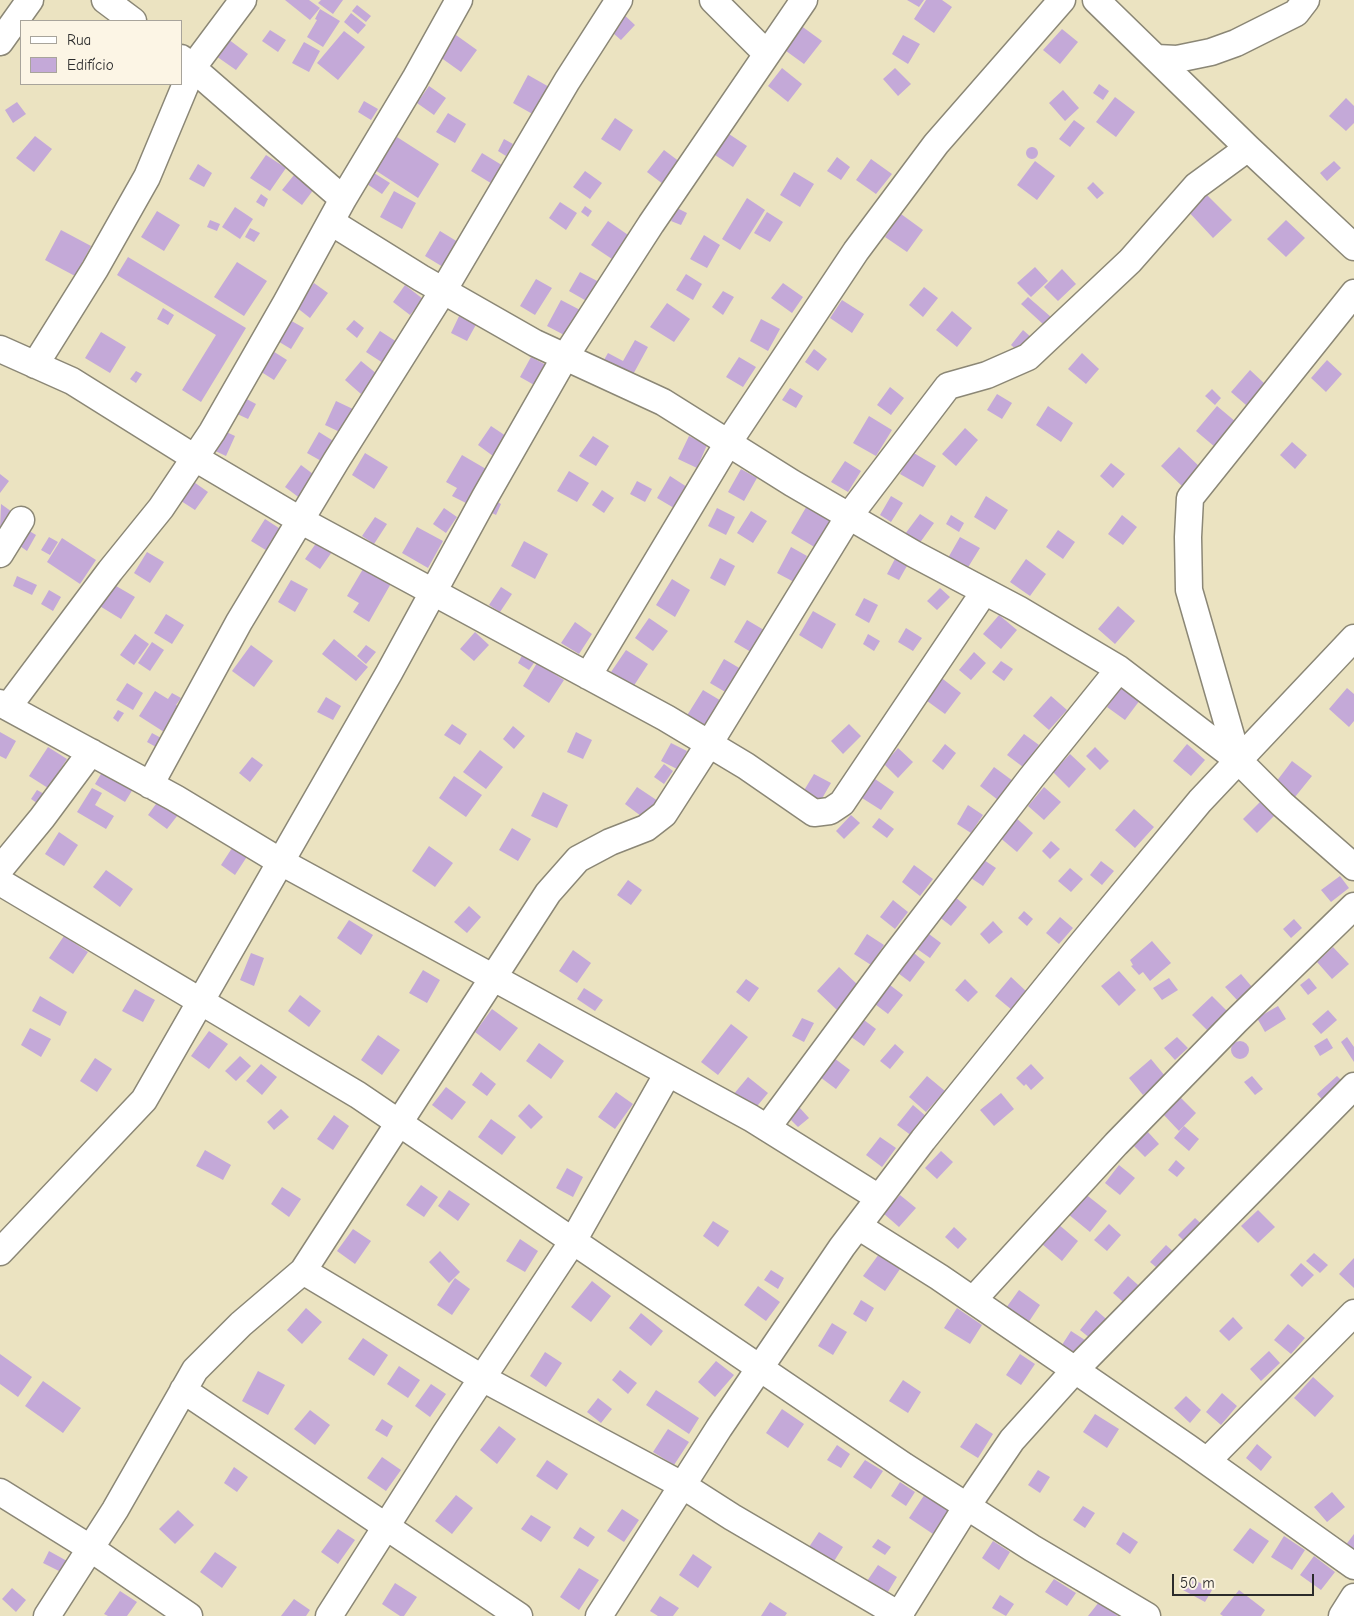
<!DOCTYPE html>
<meta charset="utf-8">
<style>
body{margin:0}
#map{position:relative;width:1354px;height:1616px;overflow:hidden;background:#ebe3c1;font-family:"Comic Neue",sans-serif}
canvas{display:block}
.legend{position:absolute;left:20px;top:20px;width:162px;height:65px;box-sizing:border-box;background:#fcf5e5;border:1px solid #a8a49b;margin:0;padding:6px 9px;list-style:none;font-size:15px;color:#2b2b2b}
.legend li{display:flex;align-items:center;gap:10px;height:25px}
.legend b{width:25px;border:1px solid #a8a49b}
.scale{position:absolute;left:1172px;top:1574px;width:142px;height:22px;box-sizing:border-box;border:2px solid #2b2b2b;border-top:0;padding-left:6px;font-size:15px;line-height:18px;white-space:nowrap;color:#2b2b2b;-webkit-text-stroke:4px #fcf5e5;paint-order:stroke}
</style>
<div id="map">
<canvas width="1354" height="1616"></canvas>
<ul class="legend">
<li><b style="height:6px;background:#fff"></b>Rua</li>
<li><b style="height:14px;background:#c4a9d8"></b>Edifício</li>
</ul>
<div class="scale">50 m</div>
</div>
<script>
const c = document.querySelector('canvas').getContext('2d');
c.lineJoin = 'round';
function fill(path, color) { c.fillStyle = color; c.fill(path, 'evenodd'); }
const poly = rows => new Path2D(rows.map(r => 'M' + r).join(''));
function strokePath(path, color, width, dash) { c.strokeStyle = color; c.lineWidth = width; c.lineCap = dash ? 'butt' : 'round'; c.setLineDash(dash || []); c.stroke(path); }
fill(poly([
 [285,0,309,0,320,8,310,20],
 [321,0,343,0,333,14,318,3],
 [907,0,924,0,919,7],
 [926,0,942,0,952,7,934,33,914,19],
 [357,5,371,16,366,22,352,11],
 [320,9,340,21,323,47,307,37,317,20,315,19],
 [620,11,635,25,621,40,606,27],
 [351,13,366,25,358,34,344,22],
 [800,25,822,41,804,64,782,48],
 [1062,29,1078,42,1060,64,1043,50],
 [270,30,286,40,278,52,262,41],
 [344,31,365,47,338,80,317,63],
 [456,35,477,50,461,72,440,57],
 [903,35,920,44,908,64,892,54],
 [228,39,248,54,236,70,216,56],
 [304,42,320,51,309,72,292,63],
 [782,68,802,84,788,102,768,86],
 [895,68,911,84,898,96,883,79],
 [528,75,551,88,536,116,513,103],
 [1099,84,1109,91,1103,100,1093,93],
 [429,86,446,98,434,115,417,103],
 [1063,90,1079,108,1065,121,1049,103],
 [1115,97,1135,112,1116,137,1096,122],
 [1346,98,1354,106,1354,123,1346,131,1329,116],
 [364,101,378,109,371,120,358,112],
 [17,102,26,114,13,123,5,110],
 [448,113,466,124,455,143,436,132],
 [615,118,633,130,620,151,601,139],
 [1074,120,1085,128,1070,147,1059,139],
 [726,132,747,146,733,167,712,153],
 [35,136,52,149,34,172,16,158],
 [397,137,439,164,418,198,375,170],
 [504,139,513,144,506,156,498,151],
 '1026 153a6 6 0 1 1 12 0a6 6 0 1 1-12 0Z',
 [664,150,684,165,667,187,647,172],
 [482,153,505,167,494,185,471,171],
 [266,155,286,168,270,191,250,178],
 [837,157,850,167,841,180,827,171],
 [871,159,892,174,876,194,856,180],
 [1035,161,1055,176,1037,200,1017,185],
 [1334,161,1341,168,1327,181,1320,173],
 [198,164,212,173,204,187,189,179],
 [298,170,317,185,302,205,282,190],
 [585,171,602,183,590,199,573,187],
 [794,172,814,184,800,207,780,195],
 [374,173,390,183,382,194,367,184],
 [1093,182,1104,193,1097,199,1087,188],
 [394,191,416,203,402,229,380,217],
 [1204,192,1232,220,1213,238,1186,209],
 [261,194,268,199,264,207,256,202],
 [747,198,765,210,740,250,722,239],
 [560,202,577,213,566,230,549,218],
 [585,206,592,211,588,217,581,212],
 [235,207,253,219,240,239,222,227],
 [677,208,687,213,681,225,671,221],
 [157,211,180,225,164,251,141,237],
 [767,212,783,222,770,242,754,233],
 [901,214,923,230,907,252,885,237],
 [210,220,220,224,217,231,207,227],
 [1286,220,1305,238,1286,257,1267,239],
 [608,221,631,237,615,261,591,245],
 [250,228,260,233,254,242,245,237],
 [61,230,91,246,75,276,45,260],
 [440,231,458,242,443,267,425,256],
 [704,235,720,245,707,268,690,259],
 [128,257,246,328,201,402,182,390,216,335,117,275],
 [237,262,267,281,244,316,214,297],
 [1035,267,1048,281,1031,297,1017,283],
 [1062,269,1076,284,1058,301,1044,287],
 [580,272,601,283,590,303,569,291],
 [686,274,702,284,693,300,676,290],
 [536,279,552,288,535,315,520,306],
 [314,283,328,293,310,318,296,307],
 [783,283,803,297,792,313,771,298],
 [405,285,423,299,410,315,393,302],
 [924,287,938,298,923,317,909,305],
 [723,291,734,297,723,315,712,307],
 [1028,297,1051,317,1044,325,1021,304],
 [561,300,582,311,568,337,547,326],
 [842,300,864,314,852,333,830,318],
 [667,303,690,319,674,342,650,327],
 [163,308,174,315,168,325,157,319],
 [952,311,972,328,957,347,936,330],
 [461,312,478,321,467,341,451,333],
 [288,319,304,328,291,349,276,340],
 [761,319,780,329,768,351,750,341],
 [354,320,364,328,357,338,346,329],
 [1023,330,1032,338,1020,353,1011,345],
 [380,331,397,342,383,363,366,352],
 [101,332,126,347,110,373,85,358],
 [635,340,648,347,630,380,601,365,608,353,623,361],
 [268,348,287,360,274,380,255,368],
 [814,349,827,359,818,371,805,362],
 [1082,353,1099,369,1086,384,1068,369],
 [531,357,548,366,536,386,520,377],
 [739,357,756,367,743,387,726,377],
 [1327,360,1342,374,1326,392,1311,378],
 [361,361,377,374,361,394,345,380],
 [1250,370,1265,384,1246,405,1231,392],
 [136,371,142,374,136,383,130,379],
 [890,387,904,398,891,415,877,405],
 [790,388,803,396,796,408,782,400],
 [1212,389,1221,398,1215,405,1205,396],
 [997,394,1012,403,1002,419,987,410],
 [239,395,256,404,248,419,231,411],
 [336,401,355,410,344,434,325,425],
 [1048,406,1073,423,1061,442,1036,425],
 [1217,406,1236,422,1215,447,1196,431],
 [869,416,892,430,876,456,853,443],
 [491,426,506,436,493,456,478,445],
 [965,428,978,440,956,466,942,454],
 [220,429,235,436,226,456,211,449],
 [319,432,335,442,323,462,307,453],
 [593,436,609,446,596,466,579,456],
 [689,436,707,445,697,468,678,459],
 [1292,442,1307,455,1295,469,1280,455],
 [1179,447,1201,468,1183,487,1161,466],
 [912,452,936,466,923,487,900,474],
 [365,453,388,467,374,489,352,475],
 [462,455,486,469,466,503,452,496,457,488,446,482],
 [845,461,861,471,848,492,831,482],
 [1111,463,1125,474,1113,488,1100,476],
 [301,465,317,477,301,499,285,487],
 [741,469,757,478,744,501,728,492],
 [569,471,589,483,577,502,557,491],
 [0,474,9,481,0,493],
 [670,476,687,487,674,508,657,498],
 [191,480,208,492,195,510,178,499],
 [637,481,652,489,645,502,630,494],
 [602,490,614,498,604,513,592,505],
 [891,496,903,503,891,522,880,515],
 [986,496,1008,510,995,530,974,517],
 [494,500,501,504,496,515,488,511],
 [1,504,15,514,3,530,0,528],
 [808,504,833,519,816,548,791,533],
 [444,508,457,517,446,533,433,524],
 [717,508,735,517,726,535,708,526],
 [751,511,767,521,753,543,737,533],
 [920,514,934,523,919,544,905,534],
 [951,515,964,523,959,532,946,524],
 [1122,515,1137,527,1123,545,1108,534],
 [375,517,387,524,374,544,362,536],
 [265,519,282,530,269,552,251,541],
 [417,527,443,541,428,568,402,553],
 [26,529,36,535,27,551,17,544],
 [1058,530,1075,542,1063,559,1046,547],
 [49,537,58,542,50,555,41,550],
 [960,537,980,548,967,569,948,558],
 [62,538,96,560,80,584,47,562],
 [319,539,334,549,320,569,305,559],
 [524,541,548,554,535,579,511,566],
 [791,547,807,556,794,582,777,573],
 [147,552,164,562,150,583,134,573],
 [896,557,908,564,899,580,887,574],
 [720,558,735,566,725,586,710,578],
 [1026,559,1046,574,1030,596,1010,582],
 [366,564,393,580,369,622,353,612,359,603,347,596],
 [17,576,37,585,32,595,13,586],
 [672,579,690,590,675,617,656,605],
 [291,580,308,589,295,612,278,602],
 [111,583,135,597,121,619,98,605],
 [501,587,512,594,500,612,489,605],
 [940,588,950,597,937,610,927,601],
 [49,590,61,597,53,611,41,604],
 [864,598,878,605,869,623,855,615],
 [1118,606,1135,621,1115,644,1098,629],
 [813,611,836,624,822,649,799,635],
 [166,614,184,625,172,644,154,633],
 [999,615,1017,630,1001,649,983,634],
 [649,618,668,631,653,651,635,638],
 [747,620,764,630,751,652,734,642],
 [575,622,592,634,579,654,561,643],
 [906,628,922,638,913,651,898,642],
 [475,632,489,645,474,661,460,649],
 [135,634,149,644,134,665,120,655],
 [868,634,880,641,874,651,863,644],
 [334,639,368,667,356,681,322,654],
 [152,642,164,650,150,671,138,663],
 [251,645,273,661,254,687,232,671],
 [366,645,376,652,366,664,357,656],
 [626,650,648,664,633,687,611,672],
 [524,652,536,660,529,670,518,663],
 [974,652,986,663,971,680,959,670],
 [724,659,741,669,727,693,710,683],
 [1001,661,1013,669,1004,681,992,672],
 [537,663,564,680,549,703,523,686],
 [939,676,961,693,945,714,923,698],
 [127,683,143,693,133,710,116,700],
 [1122,686,1140,700,1125,720,1107,707],
 [1347,688,1354,694,1354,721,1349,727,1329,709],
 [703,690,723,702,706,729,686,717],
 [155,691,168,699,172,693,181,698,176,705,180,707,164,732,139,716],
 [1051,696,1067,710,1049,730,1033,716],
 [326,697,341,706,333,720,317,712],
 [118,710,124,713,118,722,113,718],
 [452,724,467,734,460,745,444,735],
 [849,724,861,736,843,754,831,741],
 [513,726,525,736,514,749,503,739],
 [0,732,16,741,6,759,0,756],
 [576,732,592,740,583,759,567,752],
 [152,733,161,738,156,747,147,742],
 [1024,734,1039,745,1023,767,1007,755],
 [671,743,687,751,677,769,661,761],
 [945,744,956,753,943,770,932,761],
 [1187,744,1205,760,1191,776,1173,761],
 [48,747,67,759,48,788,29,776],
 [1095,747,1109,761,1100,770,1086,756],
 [898,748,913,762,898,778,884,764],
 [480,750,503,767,486,789,463,772],
 [1070,754,1086,769,1069,788,1053,772],
 [252,757,263,765,250,782,239,773],
 [1292,761,1312,776,1295,797,1276,782],
 [108,762,138,781,125,802,95,784],
 [664,764,673,771,664,784,654,777],
 [994,767,1013,781,998,800,980,786],
 [814,774,831,783,820,802,803,792],
 [454,776,482,795,466,817,439,798],
 [875,779,894,792,881,810,862,798],
 [637,787,658,801,645,819,625,804],
 [1044,787,1061,802,1044,820,1028,806],
 [92,788,102,793,95,805,114,816,106,829,77,812],
 [37,790,46,795,40,805,31,799],
 [543,792,568,805,557,828,531,816],
 [161,797,181,811,167,829,148,815],
 [1260,802,1274,816,1257,833,1243,819],
 [968,805,983,815,971,833,957,824],
 [1134,809,1154,827,1135,848,1115,830],
 [851,815,860,823,844,839,836,831],
 [1015,817,1033,833,1017,852,998,836],
 [879,818,894,829,887,838,872,827],
 [512,828,531,839,518,861,499,850],
 [59,832,78,845,64,866,45,854],
 [1051,841,1060,849,1050,859,1042,851],
 [234,845,248,855,235,875,221,865],
 [429,846,453,863,435,887,412,871],
 [981,858,996,868,983,886,968,876],
 [1101,861,1114,871,1102,885,1090,875],
 [914,865,933,879,920,896,902,882],
 [1070,868,1083,879,1071,892,1058,881],
 [106,870,133,889,120,907,93,887],
 [1340,876,1349,888,1331,902,1321,890],
 [628,880,642,890,631,905,617,895],
 [954,896,967,907,951,926,938,916],
 [893,900,908,912,895,929,880,917],
 [469,906,481,917,467,933,454,922],
 [1024,911,1033,919,1027,926,1018,918],
 [1060,917,1073,928,1059,944,1046,933],
 [1294,919,1302,928,1291,938,1283,929],
 [349,920,373,935,361,955,337,938],
 [993,921,1003,932,989,944,980,934],
 [925,931,941,943,930,958,913,946],
 [867,934,884,945,871,965,854,954],
 [64,936,88,952,73,974,49,958],
 [1152,941,1171,963,1150,981,1143,972,1139,975,1131,966,1133,965,1130,960],
 [1333,947,1349,964,1332,979,1317,962],
 [573,950,591,963,577,983,559,971],
 [910,950,925,962,910,982,894,970],
 [251,953,264,958,254,986,240,980],
 [839,967,859,986,837,1010,817,991],
 [423,970,440,980,427,1003,409,993],
 [1119,971,1136,990,1119,1006,1101,986],
 [1241,974,1252,987,1237,1000,1225,987],
 [1011,977,1027,992,1012,1010,995,996],
 [1169,978,1178,990,1162,1000,1153,988],
 [1309,978,1317,988,1308,995,1300,985],
 [746,979,759,988,749,1002,736,992],
 [965,979,978,992,968,1002,955,990],
 [886,982,903,995,888,1014,871,1001],
 [584,988,603,1000,595,1011,577,999],
 [135,989,155,1000,143,1022,122,1011],
 [300,995,321,1011,309,1027,288,1011],
 [40,996,67,1012,60,1026,32,1011],
 [1212,996,1228,1012,1208,1031,1192,1015],
 [1278,1006,1286,1019,1265,1032,1257,1018],
 [492,1009,518,1028,500,1051,475,1032],
 [1328,1010,1337,1020,1321,1034,1312,1024],
 [860,1017,876,1029,864,1046,847,1034],
 [802,1018,814,1023,804,1042,792,1036],
 [731,1024,748,1037,718,1075,701,1062],
 [30,1028,51,1039,41,1057,21,1045],
 [209,1031,228,1044,209,1069,191,1056],
 [378,1035,400,1050,382,1075,361,1060],
 [1177,1037,1188,1048,1175,1060,1164,1048],
 [1347,1037,1354,1047,1354,1062,1341,1042],
 [1327,1038,1333,1048,1320,1056,1314,1046],
 '1231 1050a9 9 0 1 1 18 0a9 9 0 1 1-18 0Z',
 [539,1043,564,1061,551,1079,526,1061],
 [895,1044,904,1052,890,1069,880,1061],
 [830,1055,850,1070,836,1089,816,1074],
 [240,1056,251,1066,236,1081,225,1071],
 [95,1058,112,1069,97,1092,80,1081],
 [1151,1059,1165,1076,1143,1095,1129,1078],
 [261,1064,277,1077,262,1095,246,1081],
 [1031,1064,1044,1078,1031,1090,1026,1084,1024,1086,1016,1078],
 [481,1072,496,1084,487,1096,472,1085],
 [927,1076,945,1091,926,1112,909,1097],
 [1252,1076,1263,1089,1255,1095,1244,1082],
 [1337,1076,1349,1088,1328,1106,1317,1094],
 [748,1077,768,1093,753,1111,733,1095],
 [446,1087,466,1102,452,1120,432,1105],
 [616,1092,633,1104,615,1129,598,1117],
 [1001,1093,1014,1109,994,1126,980,1110],
 [1179,1096,1196,1113,1179,1131,1162,1113],
 [529,1104,543,1117,531,1129,518,1116],
 [913,1105,927,1117,912,1136,897,1125],
 [799,1107,809,1118,798,1127,788,1117],
 [281,1109,289,1117,274,1130,267,1122],
 [334,1115,349,1126,333,1150,317,1139],
 [491,1119,516,1137,502,1155,478,1137],
 [1184,1126,1199,1139,1189,1151,1174,1138],
 [1148,1132,1159,1144,1145,1157,1133,1145],
 [880,1137,896,1148,882,1167,866,1155],
 [205,1150,231,1165,223,1180,196,1166],
 [941,1151,953,1162,937,1179,925,1168],
 [1176,1160,1185,1168,1177,1177,1168,1170],
 [1119,1165,1135,1178,1120,1195,1105,1183],
 [567,1168,583,1177,573,1197,556,1188],
 [421,1185,438,1197,424,1217,406,1205],
 [282,1187,301,1199,289,1217,271,1204],
 [449,1190,470,1204,458,1221,438,1206],
 [1084,1193,1107,1211,1090,1232,1068,1214],
 [900,1195,916,1208,899,1227,883,1213],
 [1258,1210,1275,1227,1258,1243,1241,1226],
 [1195,1218,1208,1230,1191,1248,1178,1235],
 [713,1221,729,1231,718,1247,703,1236],
 [1058,1224,1078,1241,1062,1261,1042,1244],
 [1109,1224,1121,1235,1107,1251,1094,1240],
 [954,1227,967,1239,958,1249,945,1237],
 [353,1229,371,1241,355,1264,337,1251],
 [520,1239,538,1251,525,1272,506,1261],
 [1166,1245,1178,1256,1163,1273,1150,1262],
 [440,1251,460,1272,449,1283,429,1262],
 [1314,1253,1328,1265,1320,1273,1306,1261],
 [879,1254,900,1269,885,1291,863,1276],
 [1354,1258,1354,1288,1339,1274],
 [1301,1263,1314,1275,1302,1287,1290,1275],
 [771,1270,784,1278,778,1289,764,1280],
 [1128,1276,1146,1292,1131,1309,1113,1293],
 [455,1278,470,1289,452,1315,437,1305],
 [592,1281,611,1296,591,1322,571,1307],
 [758,1286,780,1302,766,1321,744,1305],
 [1019,1290,1040,1305,1028,1323,1006,1308],
 [861,1300,874,1308,866,1322,853,1314],
 [306,1308,322,1322,302,1344,287,1330],
 [957,1308,982,1325,970,1344,944,1328],
 [1096,1310,1112,1324,1096,1343,1080,1330],
 [641,1313,663,1331,651,1346,629,1328],
 [1233,1317,1243,1328,1229,1341,1219,1331],
 [832,1323,847,1332,833,1355,818,1346],
 [1288,1324,1305,1338,1291,1354,1274,1340],
 [1071,1331,1088,1342,1076,1359,1060,1348],
 [363,1338,388,1355,374,1376,348,1359],
 [1269,1351,1280,1363,1261,1381,1250,1369],
 [545,1352,562,1363,546,1387,530,1376],
 [0,1354,32,1377,18,1397,0,1384],
 [1020,1354,1035,1364,1021,1385,1006,1375],
 [716,1361,734,1375,715,1397,698,1382],
 [399,1366,420,1380,408,1398,387,1384],
 [620,1370,637,1383,628,1394,612,1380],
 [258,1371,285,1385,268,1415,242,1401],
 [1313,1377,1334,1396,1315,1417,1294,1398],
 [903,1380,921,1392,908,1413,889,1401],
 [43,1381,81,1408,63,1433,25,1406],
 [431,1384,446,1394,430,1417,415,1406],
 [656,1390,699,1418,689,1434,646,1405],
 [1222,1393,1237,1406,1221,1425,1206,1412],
 [1186,1396,1201,1410,1190,1423,1174,1408],
 [598,1398,612,1409,601,1423,587,1412],
 [782,1409,804,1424,788,1448,766,1433],
 [310,1410,330,1425,315,1445,294,1429],
 [1095,1414,1119,1429,1107,1448,1083,1432],
 [382,1419,393,1426,387,1437,375,1430],
 [976,1423,993,1434,978,1458,960,1447],
 [499,1426,516,1439,497,1464,480,1450],
 [668,1429,689,1442,674,1465,653,1452],
 [1257,1444,1272,1457,1261,1471,1246,1458],
 [837,1445,850,1454,841,1468,827,1460],
 [382,1457,401,1470,386,1491,367,1478],
 [547,1460,568,1474,557,1490,536,1476],
 [865,1460,883,1471,871,1489,853,1477],
 [234,1467,248,1477,237,1492,224,1483],
 [1038,1470,1050,1477,1040,1493,1028,1485],
 [900,1482,915,1492,906,1506,891,1496],
 [1332,1492,1345,1507,1327,1522,1314,1507],
 [925,1494,949,1509,933,1534,909,1518],
 [456,1495,473,1508,452,1534,435,1521],
 [1083,1506,1095,1513,1085,1528,1073,1520],
 [622,1509,639,1520,624,1542,607,1531],
 [178,1510,194,1525,175,1544,159,1529],
 [531,1515,551,1527,541,1542,521,1529],
 [580,1527,595,1537,588,1547,573,1538],
 [1250,1528,1269,1541,1253,1564,1233,1550],
 [338,1529,355,1540,338,1564,321,1552],
 [819,1532,843,1547,831,1566,807,1550],
 [1123,1532,1138,1542,1130,1554,1116,1544],
 [1354,1534,1354,1559,1342,1550],
 [1284,1536,1305,1550,1292,1570,1271,1557],
 [878,1539,891,1547,885,1555,872,1547],
 [993,1541,1010,1552,999,1570,982,1558],
 [49,1551,67,1561,61,1572,43,1563],
 [215,1552,237,1567,222,1588,200,1572],
 [693,1554,712,1567,698,1588,679,1575],
 [1314,1556,1335,1572,1321,1590,1300,1575],
 [878,1565,897,1577,883,1600,863,1587],
 [579,1568,599,1580,579,1610,560,1597],
 [1190,1577,1212,1590,1205,1602,1183,1590],
 [1054,1579,1076,1593,1067,1606,1045,1592],
 [395,1583,417,1597,404,1616,400,1616,382,1604],
 [12,1588,26,1600,16,1612,2,1599],
 [1239,1590,1265,1610,1261,1616,1223,1616,1220,1614],
 [120,1591,137,1602,127,1616,108,1616,104,1614],
 [1000,1595,1014,1604,1006,1616,992,1608],
 [660,1596,679,1608,673,1616,658,1616,650,1611],
 [294,1599,310,1610,306,1616,281,1616],
 [770,1602,787,1613,785,1616,761,1616],
 [1099,1602,1118,1616,1088,1616]
]), '#c4a9d8');
const minor = poly([
 [105,0,133,21],
 [713,0,767,54],
 [1096,0,1248,148,1354,247],
 [0,42,30,0],
 [181,58,343,199],
 [1156,58,1177,59,1211,52,1236,43,1296,13,1306,0],
 [331,222,421,278,535,343,663,402,792,483,914,554,1018,609,1119,669,1238,760,1282,804,1354,867],
 [0,349,72,381,195,458,300,520,666,718,746,766,814,813,830,811,842,803,984,592],
 [35,365,95,269,147,177,193,67,243,0],
 [0,554,21,520],
 [588,676,728,443,856,251,936,144,1062,0],
 [0,703,175,798,281,862,751,1118,879,1198],
 [8,707,110,571,161,508,212,432,286,303,343,199,415,79,459,0],
 [1238,760,1189,590,1188,537,1190,498,1354,293],
 [150,785,239,622,336,461,443,291,567,81,619,0],
 [0,869,42,818,91,752],
 [0,882,358,1095,904,1466,1032,1548,1147,1616],
 [767,1128,893,958,1031,778,1119,669],
 [858,1226,939,1277,1075,1370,1187,1447,1354,1566],
 [0,1252,144,1100,389,673,485,497,565,357,651,224,804,0],
 [303,1271,482,1378,682,1485,732,1517,901,1616],
 [973,1300,1116,1144,1236,1021,1354,906],
 [183,1390,519,1616],
 [1207,1461,1354,1313],
 [0,1492,90,1548,189,1616],
 [899,1615,967,1506,1012,1440,1075,1370,1354,1086],
 [47,1616,115,1510,195,1370,241,1324,303,1271,548,893,578,859,610,842,646,828,664,814,709,744,849,516,948,386,987,375,1028,357,1130,261,1196,186,1248,148],
 [329,1616,445,1434,573,1241,668,1073],
 [599,1616,719,1428,842,1247,923,1140,1079,947,1200,801,1354,638],
 [1342,1616,1354,1597]
]);
strokePath(minor, '#8b8776', 29);
strokePath(minor, '#fff', 26);
</script>
